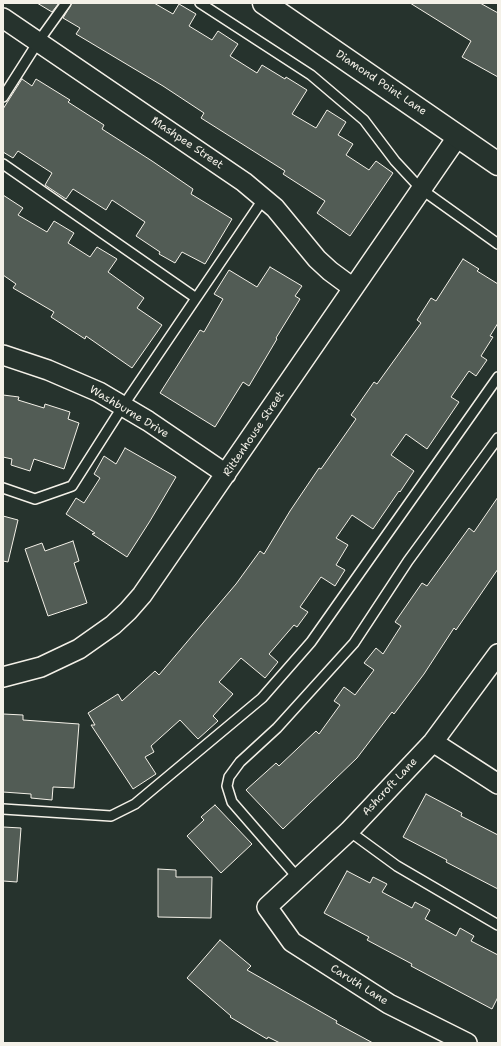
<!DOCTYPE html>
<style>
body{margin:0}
#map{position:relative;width:501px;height:1046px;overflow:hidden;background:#26332d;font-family:"Shantell Sans",sans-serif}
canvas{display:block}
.frame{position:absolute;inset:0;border:4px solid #f4f1e8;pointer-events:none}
</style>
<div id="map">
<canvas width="501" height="1046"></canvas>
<div class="frame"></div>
</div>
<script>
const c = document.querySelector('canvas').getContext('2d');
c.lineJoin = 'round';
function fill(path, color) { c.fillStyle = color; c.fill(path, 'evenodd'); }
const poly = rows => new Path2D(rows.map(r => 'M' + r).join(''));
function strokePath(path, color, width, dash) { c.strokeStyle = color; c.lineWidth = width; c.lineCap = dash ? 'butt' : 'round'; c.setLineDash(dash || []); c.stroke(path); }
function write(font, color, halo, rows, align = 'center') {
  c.font = font + ' "Shantell Sans",sans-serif'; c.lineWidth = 3; c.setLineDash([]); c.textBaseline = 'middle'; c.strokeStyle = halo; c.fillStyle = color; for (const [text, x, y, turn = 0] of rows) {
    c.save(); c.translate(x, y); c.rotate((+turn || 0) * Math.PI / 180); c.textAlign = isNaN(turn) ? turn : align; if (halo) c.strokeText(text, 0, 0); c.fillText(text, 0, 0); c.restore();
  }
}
const building = poly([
 [37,3,59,3,52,12,37,3],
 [72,3,154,3,173,14,179,4,196,14,189,26,212,40,218,31,238,44,230,56,257,73,262,65,285,79,286,77,307,90,292,114,316,128,327,110,346,122,338,135,353,144,346,155,369,170,376,161,393,173,350,236,317,213,325,201,283,174,285,171,201,118,204,113,163,86,76,34,80,28,63,18,72,3],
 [410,3,480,3,498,13,498,77,462,57,471,41,410,3],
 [22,79,32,86,36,79,70,100,68,102,104,125,102,129,152,161,193,189,191,194,232,219,205,264,182,252,175,263,159,254,160,252,136,236,145,222,112,200,106,210,73,189,66,199,45,185,52,173,18,151,13,158,3,152,3,109,22,79],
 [3,195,23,208,18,215,47,232,54,221,74,233,68,243,90,257,97,247,117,259,108,272,144,298,137,308,162,325,132,368,86,336,85,339,51,317,54,312,13,288,16,284,3,275,3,195],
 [463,259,479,269,477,271,498,284,498,323,490,336,493,337,481,356,487,360,476,376,469,371,451,397,459,402,427,449,406,434,391,455,414,471,400,492,399,491,373,529,352,515,336,538,348,545,336,565,345,570,335,586,321,577,300,607,308,612,297,627,294,625,269,654,278,662,265,678,241,658,219,682,233,694,213,716,218,721,198,739,180,720,151,746,154,752,145,757,156,774,133,789,91,725,95,725,88,713,118,694,122,701,155,671,159,675,236,584,260,551,264,554,290,511,319,468,321,469,356,419,351,415,374,382,377,384,421,323,417,320,431,298,436,301,463,259],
 [270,267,302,286,295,296,300,299,276,338,277,339,249,386,243,382,215,427,160,393,200,330,204,332,223,299,214,294,229,270,257,287,270,267],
 [3,395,19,397,18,400,44,408,45,404,70,412,68,419,79,423,64,469,34,459,30,471,11,465,12,459,3,457,3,395],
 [125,448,176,477,150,521,127,557,92,534,95,533,66,514,76,498,84,503,100,478,94,474,104,456,116,464,125,448],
 [498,497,498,569,456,630,454,628,424,674,394,714,392,712,357,758,283,829,246,790,276,763,279,766,316,731,319,734,340,705,334,701,344,687,355,695,374,670,364,663,376,648,383,654,401,626,395,622,422,583,427,586,469,528,474,532,498,497],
 [3,516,18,520,8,562,3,561,3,516],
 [73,541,79,561,74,563,87,603,48,616,25,549,42,543,45,551,73,541],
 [3,714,23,715,23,720,79,724,74,788,53,787,52,800,31,798,31,794,3,792,3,714],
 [426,794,462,813,461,816,498,835,498,889,446,862,447,860,403,837,426,794],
 [215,805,252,844,221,873,187,836,204,820,201,817,215,805],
 [3,827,21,828,17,882,3,881,3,827],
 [158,869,176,870,176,877,212,877,211,918,158,917,158,869],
 [347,871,370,883,373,877,387,884,382,892,412,908,415,902,430,910,425,919,456,936,460,928,474,936,471,941,498,955,498,997,492,1009,411,966,412,964,367,940,369,937,324,913,347,871],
 [220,940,251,966,247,970,337,1021,336,1023,373,1043,280,1043,268,1037,267,1039,230,1017,231,1016,187,978,220,940]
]);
fill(building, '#525c55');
strokePath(building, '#f4f1e8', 1);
const service = poly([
 [200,3,311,75,364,120,395,161,421,189,498,244],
 [3,97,38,42,66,3],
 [3,164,196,298],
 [3,488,35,499,72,486,123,406,264,198],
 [3,809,111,816,135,804,262,698,311,642,498,377],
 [349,831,397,866,498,925],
 [298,878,232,802,227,786,229,777,240,762,277,728,354,643,408,561,498,438]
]);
const minor = poly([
 [3,18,244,182,275,208,317,259,330,271,353,288],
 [3,355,48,370,99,392,148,421,226,474],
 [3,677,41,667,79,649,113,625,128,611,142,595,458,136],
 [433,742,498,784],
 [467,1043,389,1004,292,942,267,907,349,831,433,742,498,654]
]);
const tertiary = poly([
 [264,3,498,164]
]);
strokePath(service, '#f4f1e8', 12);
strokePath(minor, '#f4f1e8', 22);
strokePath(tertiary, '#f4f1e8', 25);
strokePath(service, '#26332d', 9);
strokePath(minor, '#26332d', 19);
strokePath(tertiary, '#26332d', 22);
write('11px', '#f4f1e8', '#26332d', [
 ["Diamond Point Lane",381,83,34],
 ["Mashpee Street",187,143,34],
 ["Washburne Drive",129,412,31],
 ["Rittenhouse Street",254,434,-56],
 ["Ashcroft Lane",390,787,-47],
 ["Caruth Lane",359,985,32]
]);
</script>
